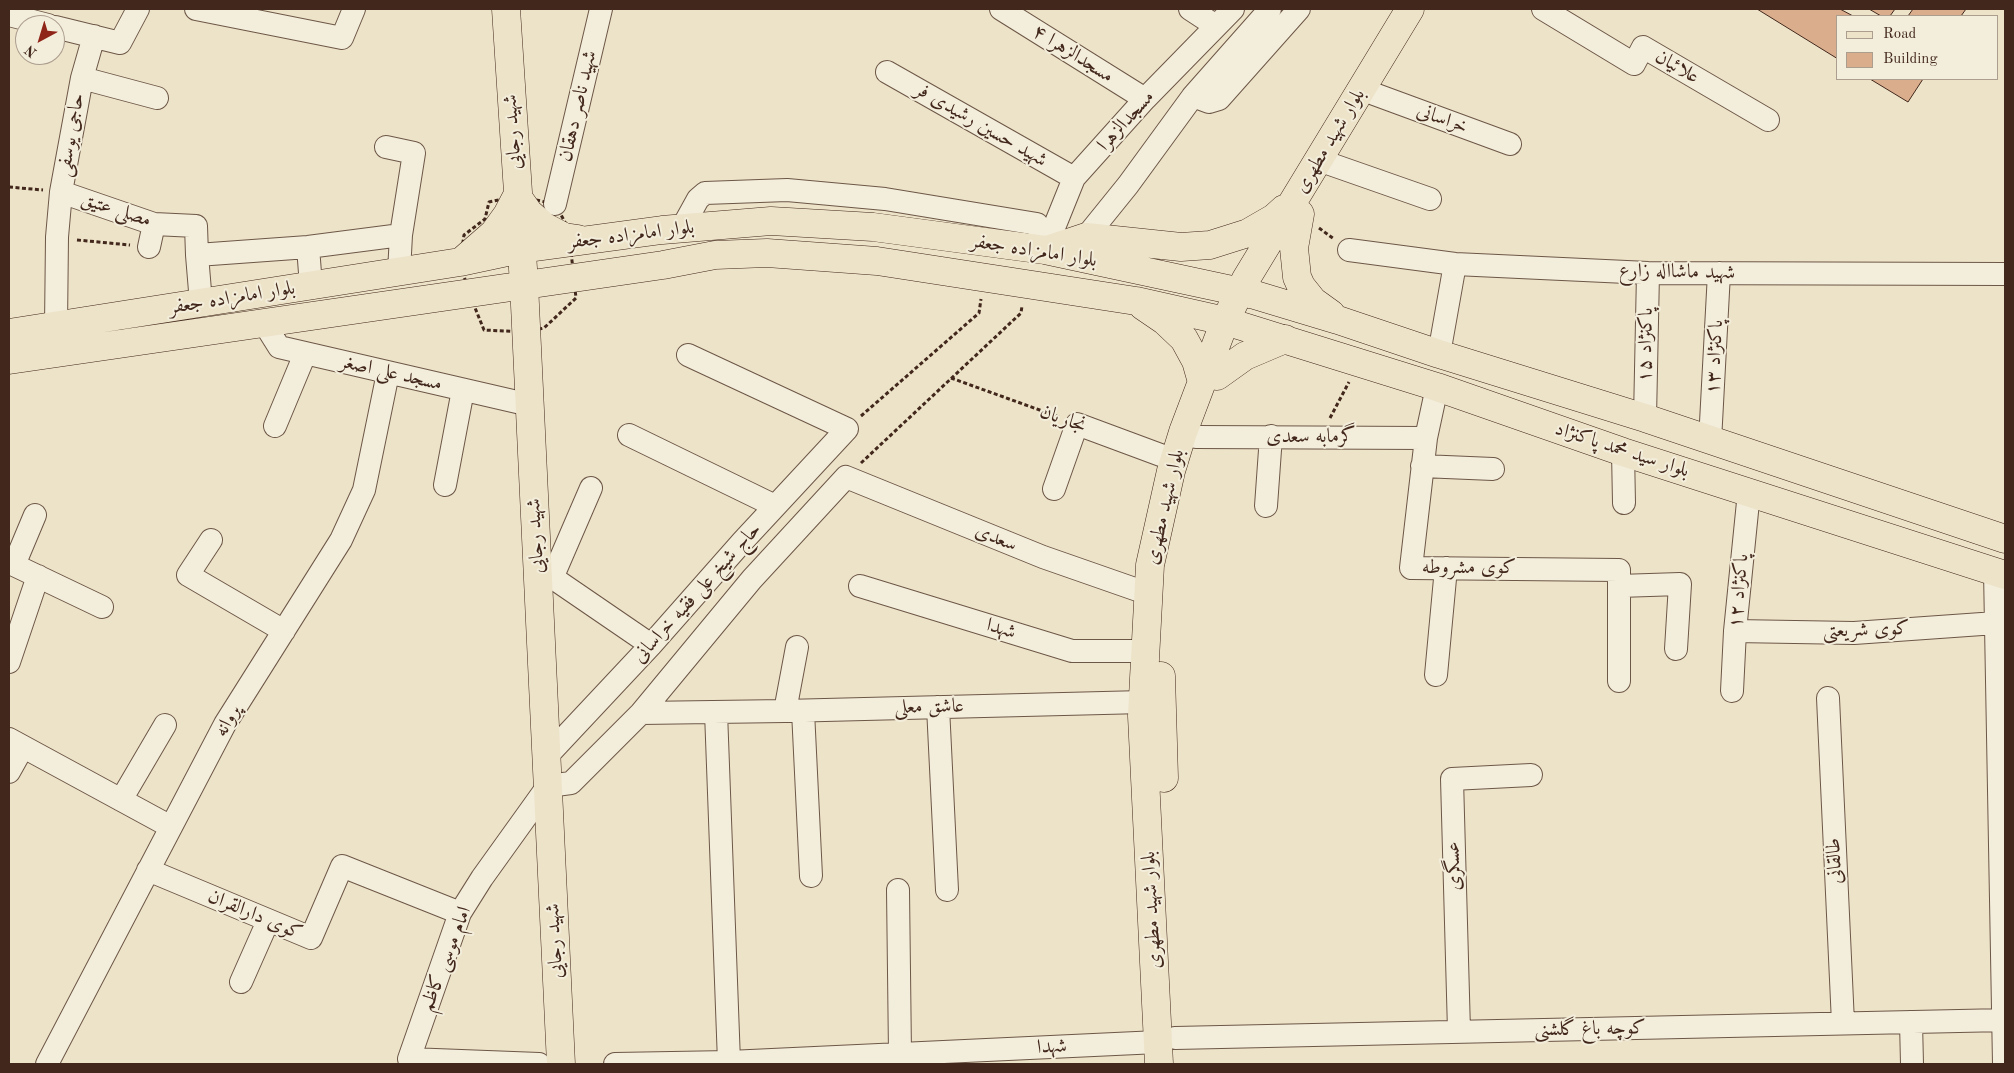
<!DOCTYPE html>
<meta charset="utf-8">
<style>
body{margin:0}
#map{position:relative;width:2014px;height:1073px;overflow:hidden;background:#ede3c8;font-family:"Old Standard TT",serif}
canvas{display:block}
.frame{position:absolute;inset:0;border:10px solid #42281c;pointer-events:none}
.legend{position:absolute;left:1836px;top:15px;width:162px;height:65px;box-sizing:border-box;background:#f3eddb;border:1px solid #ac9e8f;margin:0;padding:6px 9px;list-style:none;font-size:15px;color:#42281c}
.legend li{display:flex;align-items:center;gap:10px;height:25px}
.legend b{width:25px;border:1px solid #ac9e8f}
.north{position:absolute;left:15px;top:15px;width:50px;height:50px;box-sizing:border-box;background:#f3eddb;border:1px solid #ac9e8f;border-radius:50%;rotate:219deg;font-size:14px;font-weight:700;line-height:20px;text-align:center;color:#42281c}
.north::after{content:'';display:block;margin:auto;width:18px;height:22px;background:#8f2418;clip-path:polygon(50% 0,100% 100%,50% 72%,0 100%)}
</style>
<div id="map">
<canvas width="2014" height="1073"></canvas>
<div class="frame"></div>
<ul class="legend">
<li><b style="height:6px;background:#ede3c8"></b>Road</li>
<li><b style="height:14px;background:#daae8d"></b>Building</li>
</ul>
<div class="north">N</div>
</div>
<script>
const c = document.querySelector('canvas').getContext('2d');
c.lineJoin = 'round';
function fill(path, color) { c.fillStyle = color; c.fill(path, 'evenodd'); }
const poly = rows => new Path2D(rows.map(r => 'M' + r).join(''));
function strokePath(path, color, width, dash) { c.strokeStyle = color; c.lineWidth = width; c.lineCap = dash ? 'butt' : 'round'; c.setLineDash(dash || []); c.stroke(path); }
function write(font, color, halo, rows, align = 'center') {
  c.font = font + ' "Old Standard TT",Amiri,serif'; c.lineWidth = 4; c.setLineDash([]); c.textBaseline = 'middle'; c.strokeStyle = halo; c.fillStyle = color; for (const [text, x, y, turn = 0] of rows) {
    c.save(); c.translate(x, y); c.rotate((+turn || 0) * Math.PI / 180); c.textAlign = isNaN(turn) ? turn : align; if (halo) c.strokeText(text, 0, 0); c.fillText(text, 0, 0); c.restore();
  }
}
const building = poly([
 [1757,9,1840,9,1853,16,1838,16,1838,59,1757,9],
 [1869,9,1895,9,1890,16,1881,16,1869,9],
 [1913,9,1966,9,1961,16,1908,16,1913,9],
 [1870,79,1923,79,1908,102,1870,79]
]);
fill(building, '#daae8d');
strokePath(building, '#42281c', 1);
const minor = poly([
 [196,9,342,38,354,9],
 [1001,9,1145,99],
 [1190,9,1216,26],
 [1543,9,1634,64,1643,47,1768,120],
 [9,15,48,25],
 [55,27,120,43,138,9],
 [887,72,1074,178],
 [82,78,157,98],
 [1374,94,1510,144],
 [1193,96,1209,102,1219,99,1299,9],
 [386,147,414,153,401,235],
 [1330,164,1430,199],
 [61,192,154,224,196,226,197,255],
 [555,204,601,9],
 [682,228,698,199,705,193,787,190,885,199,1037,224,1045,250],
 [1086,237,1128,185,1193,96,1270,9],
 [149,247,154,224],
 [308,247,311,286],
 [1045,250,1074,178,1145,99,1233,9],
 [1349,250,1455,264,1648,273,2005,274],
 [201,303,197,255,308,247,401,235,399,272],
 [264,323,279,347,530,405],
 [56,326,57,237,61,192,82,78,94,36],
 [1439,354,1455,264],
 [1437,387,1426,438,1411,568,1619,570,1619,681],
 [1645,418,1648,273],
 [275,426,305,354],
 [629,435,775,506],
 [1196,437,1426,438],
 [1710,441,1719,273],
 [1623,452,1624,503],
 [1422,466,1493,469],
 [445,485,463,390],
 [1054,489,1077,424,1174,460],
 [1266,506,1271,436],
 [35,515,14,565,102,607],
 [211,540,188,575,284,631],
 [537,567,651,645],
 [1995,571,2004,1064],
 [553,576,591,488],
 [860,586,1072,651,1145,651],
 [1619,586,1680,584,1676,649],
 [1735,631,1854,633,1996,623],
 [9,662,38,576],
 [1436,675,1446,568],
 [1732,691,1735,631,1749,492],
 [1828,698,1843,1023],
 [938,707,947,890],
 [785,711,797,647],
 [803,711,811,876],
 [716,712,729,1062],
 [641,713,785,711,1143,702],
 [9,739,171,827],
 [546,757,651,645,742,542,847,429,688,355],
 [9,772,23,747],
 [121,800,165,725],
 [148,870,311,938,342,866,460,913],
 [898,890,900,1054],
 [241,982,268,921],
 [1911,1022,1912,1064],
 [1459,1031,1452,779,1531,775],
 [1175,1038,2005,1020],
 [409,1059,539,1064],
 [47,1064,225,724,341,540,364,490,388,373],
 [411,1064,409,1059,460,913,482,878,548,786,571,783,641,713,752,579,846,477,1043,557,1149,594],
 [615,1064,729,1062,1158,1042]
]);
const major = poly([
 [506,9,524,284,561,1064],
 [1300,214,1294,248,1297,277,1301,286,1313,301,1331,314],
 [1047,250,1086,237,1181,247,1210,245,1248,233,1274,218,1284,209],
 [462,261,494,233,507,215,517,196,529,213,545,227,564,237,578,239],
 [1143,306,1165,321,1184,339,1196,361,1202,382],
 [9,333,460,262,521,249,662,230,771,221,873,227,1045,250,1255,295,1338,320,1439,354,1645,418,2005,539],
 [9,360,663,265,715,255,767,253,877,261,1136,301,1225,321,1437,387,1623,452,2005,575],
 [1217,376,1245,356,1285,339],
 [1161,676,1164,778],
 [1159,1064,1142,716,1150,565,1171,471,1183,432,1225,321,1246,279,1410,9]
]);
strokePath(minor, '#6d5747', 24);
strokePath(major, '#42281c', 29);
strokePath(poly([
 [9,187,43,190],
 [517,196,555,204,566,224,570,242,576,298,544,328,526,332,484,330,469,293,460,262,464,235,485,219,489,202,517,196],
 [1319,228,1334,239],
 [77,240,130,245],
 [951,378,1059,417],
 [861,416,979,313,981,299],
 [1330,418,1349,382],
 [861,463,1021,313,1022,306]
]), '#42281c', 3, [4, 2.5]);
strokePath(minor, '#f3eddb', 22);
strokePath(major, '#ede3c8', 28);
write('20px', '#42281c', '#f3eddb', [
 ["مسجدالزهرا ۴",1073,54,32],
 ["علائیان",1677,67,30],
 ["شهید ناصر دهقان",578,106,-77],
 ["خراسانی",1442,119,20],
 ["مسجدالزهرا",1126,121,-48],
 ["شهید حسین رشیدی فر",981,125,30],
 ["شهید رجایی",513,132,-94],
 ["حاجی یوسفی",71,135,-80],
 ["بلوار شهید مطهری",1330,141,-59],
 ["مصلی عتیق",116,210,18],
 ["بلوار امامزاده جعفر",631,235,-7],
 ["بلوار امامزاده جعفر",1034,251,9],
 ["شهید ماشااله زارع",1677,272,1],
 ["بلوار امامزاده جعفر",232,298,-9],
 ["پاکنژاد ۱۵",1646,345,-89],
 ["پاکنژاد ۱۳",1715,357,-87],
 ["مسجد علی اصغر",391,373,13],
 ["نجاریان",1063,419,20],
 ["گرمابه سعدی",1311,437],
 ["بلوار سید محمد پاکنژاد",1622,450,18],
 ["بلوار شهید مطهری",1165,507,-77],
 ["شهید رجایی",536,536,-93],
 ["سعدی",996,538,22],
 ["کوی مشروطه",1469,568],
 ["پاکنژاد ۱۲",1739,591,-85],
 ["حاج شیخ علی فقیه خراسانی",697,593,-48],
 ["شهدا",1001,629,17],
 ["کوی شریعتی",1866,630,-2],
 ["عاشق معلی",929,707,-1],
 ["پروانه",228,721,-60],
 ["طالقانی",1835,861,-93],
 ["عسگری",1454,866,-92],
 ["بلوار شهید مطهری",1152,910,-93],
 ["کوی دارالقران",255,915,23],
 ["شهید رجایی",555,941,-93],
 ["امام موسی کاظم",446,959,-69],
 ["کوچه باغ گلشنی",1590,1029,-1],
 ["شهدا",1052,1047,-3]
]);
</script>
